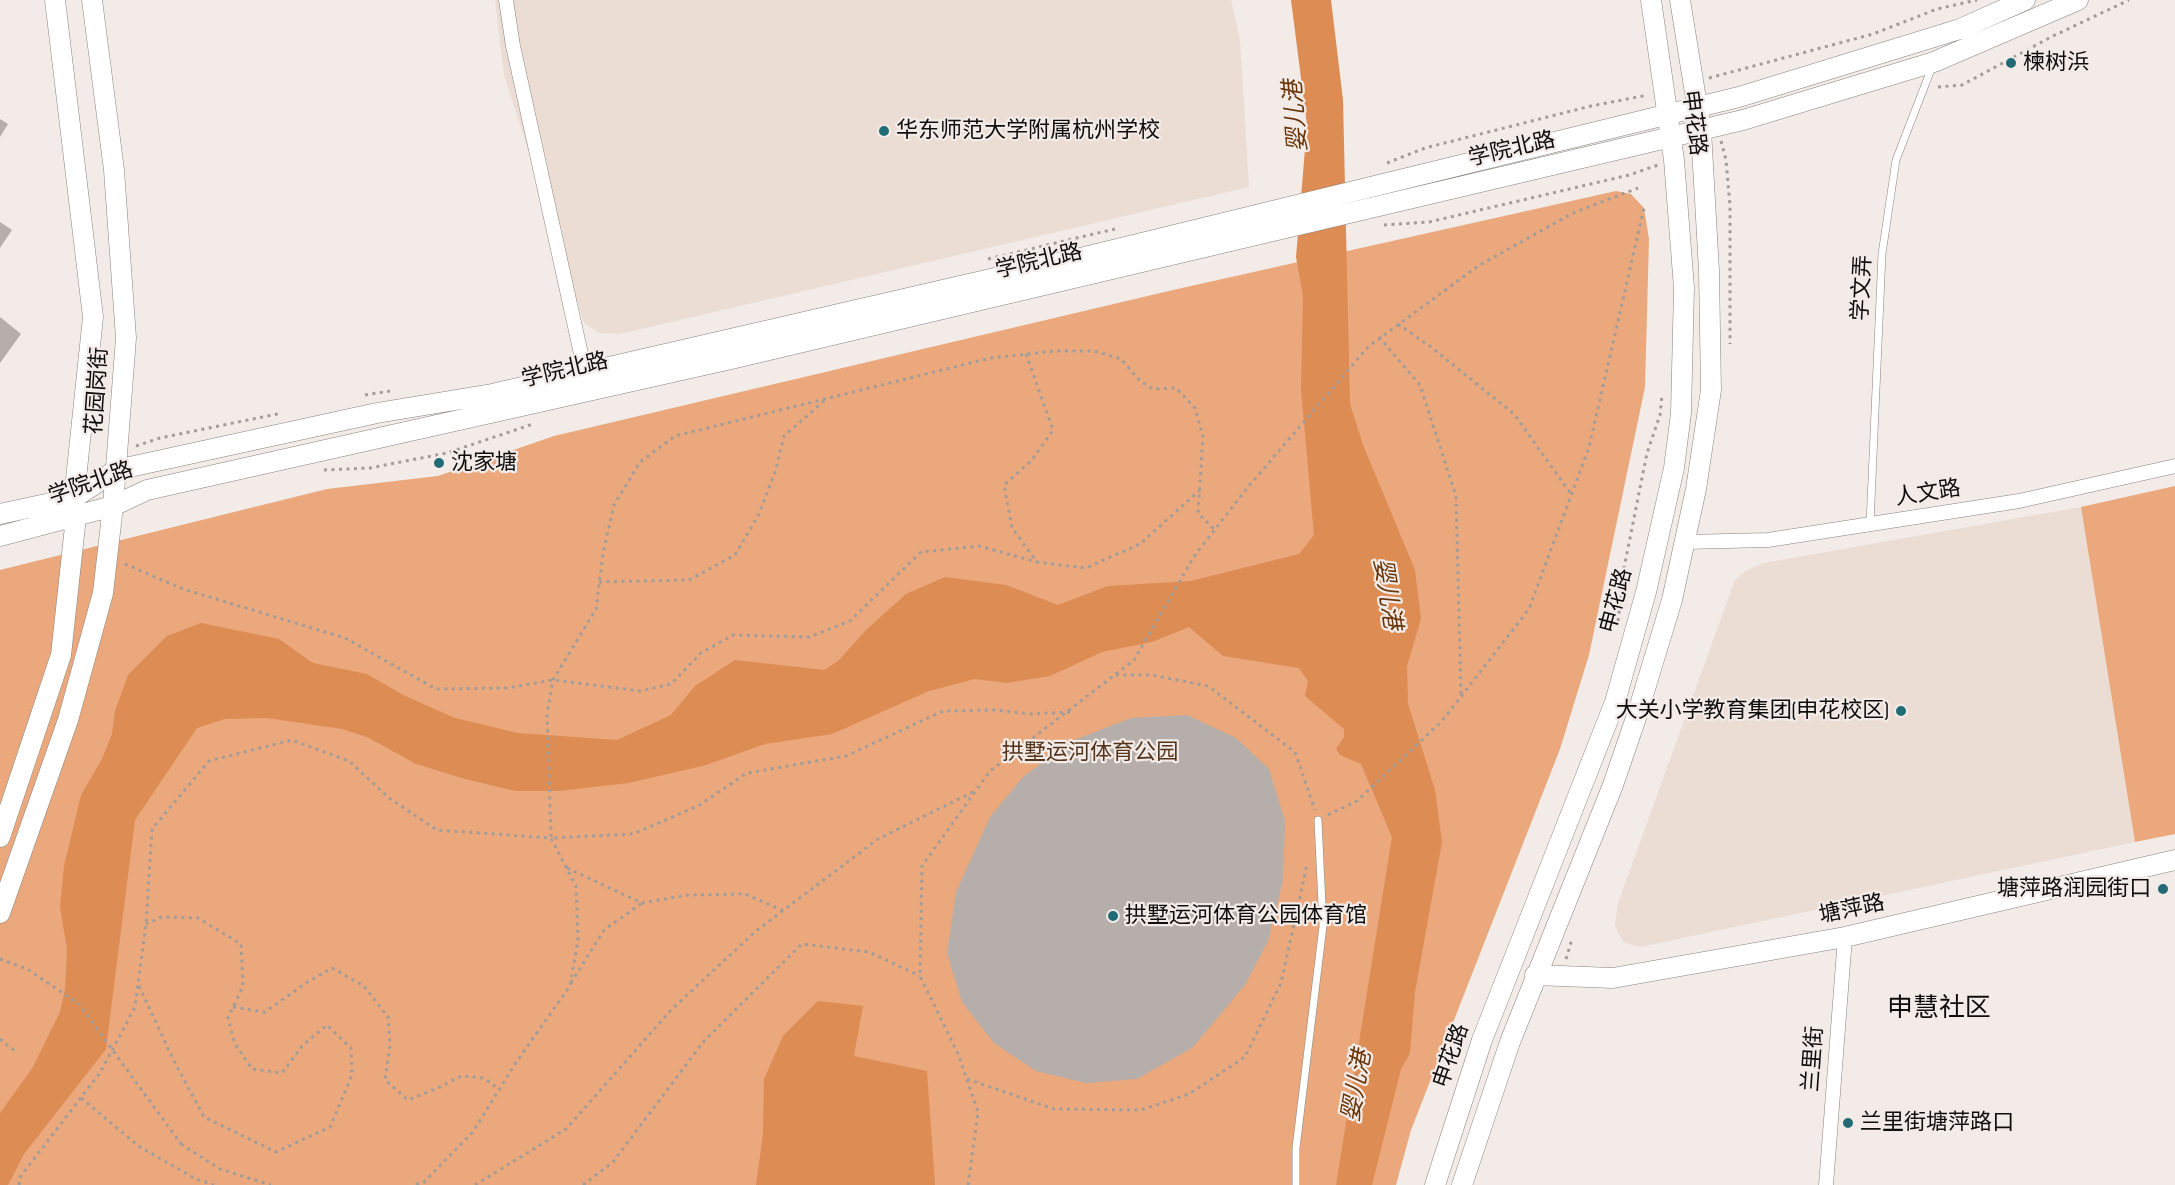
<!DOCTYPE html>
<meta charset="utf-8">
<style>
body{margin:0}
canvas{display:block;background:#f2ebe7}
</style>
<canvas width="2175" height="1185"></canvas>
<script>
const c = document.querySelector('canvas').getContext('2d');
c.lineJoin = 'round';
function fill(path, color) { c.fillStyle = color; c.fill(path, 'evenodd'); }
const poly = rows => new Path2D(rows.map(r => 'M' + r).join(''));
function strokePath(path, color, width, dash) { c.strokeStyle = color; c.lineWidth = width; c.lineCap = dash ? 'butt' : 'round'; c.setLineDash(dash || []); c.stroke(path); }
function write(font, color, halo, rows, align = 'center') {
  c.font = font + ' "Sofia Sans Condensed","Noto Sans SC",sans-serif'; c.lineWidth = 4.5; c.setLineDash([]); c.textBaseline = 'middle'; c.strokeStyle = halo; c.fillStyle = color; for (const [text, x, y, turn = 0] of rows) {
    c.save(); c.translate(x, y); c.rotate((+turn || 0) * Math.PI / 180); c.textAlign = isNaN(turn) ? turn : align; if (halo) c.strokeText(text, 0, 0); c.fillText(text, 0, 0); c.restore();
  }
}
fill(poly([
 [495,0,1231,0,1240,40,1249,187,620,334,599,333,584,323,504,75],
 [2081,507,2135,842,1640,947,1623,942,1615,926,1618,903,1735,580,1747,570,1764,563]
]), '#ebddd4');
fill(poly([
 [1616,191,1631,194,1644,208,1649,239,1645,387,1589,655,1560,749,1411,1130,1396,1185,0,1185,0,570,327,489,438,476,554,436,1173,290],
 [2175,486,2175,834,2135,842,2081,507]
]), '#eaa87c');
fill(poly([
 [1291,0,1331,0,1343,100,1350,404,1363,445,1415,570,1421,619,1407,666,1408,704,1435,790,1442,842,1415,992,1410,1053,1401,1069,1372,1185,1336,1185,1392,837,1361,764,1340,755,1336,749,1344,737,1344,729,1305,696,1308,681,1299,668,1223,656,1189,627,1152,642,1102,652,1050,676,1007,683,975,679,929,691,832,734,765,744,706,765,629,783,559,791,515,791,465,779,416,764,367,737,342,729,267,718,225,719,197,728,135,820,106,1049,24,1154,8,1185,0,1185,0,1113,33,1067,60,1012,65,989,67,949,60,907,64,866,81,795,102,759,112,734,115,711,128,675,167,636,201,623,279,639,313,663,367,674,403,695,455,718,518,733,617,740,671,715,695,686,735,660,824,670,838,661,867,629,906,594,945,577,1006,585,1058,605,1108,586,1191,581,1299,554,1314,535,1301,389,1303,296,1296,257,1307,125],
 [818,1001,863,1006,854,1056,927,1071,935,1185,756,1185,763,1134,764,1079,783,1036]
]), '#dd8c53');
fill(poly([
 [0,119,8,124,0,137],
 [0,222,12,230,0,248],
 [0,317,21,334,0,363],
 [1187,715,1236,738,1269,769,1285,821,1283,881,1268,941,1245,985,1192,1048,1137,1079,1086,1083,1036,1071,994,1043,962,1002,947,953,956,892,990,817,1023,777,1072,741,1131,718]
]), '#b5aeaa');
const lane = poly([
 [1870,524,1882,254,1896,160,1932,67],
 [1296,1185,1296,1148,1323,926,1318,820]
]);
const street = poly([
 [506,0,513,46,585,372],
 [1685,542,1768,540,2019,501,2175,466],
 [1826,1185,1845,937]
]);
const secondary = poly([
 [0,514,74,498,116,470,377,413,492,394,1060,263,1739,97,1960,29,2025,0],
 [0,536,113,506,147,490,731,359,1743,120,1934,62,2078,0],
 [0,837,61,655,76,517,74,498,93,317,55,0],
 [0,913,68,720,103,593,113,506,126,338,114,170,92,0],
 [1535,975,1613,978,1845,937,2175,860],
 [1435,1185,1482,1040,1615,702,1646,592,1674,468,1681,413,1684,288,1674,160,1651,0],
 [1462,1185,1510,1042,1613,785,1637,715,1672,600,1696,489,1711,390,1709,271,1701,130,1680,0]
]);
strokePath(lane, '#89837f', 8);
strokePath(street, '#89837f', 15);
strokePath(secondary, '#89837f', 21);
strokePath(poly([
 [1709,78,1873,34,1937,9,1977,0],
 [1938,87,1962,85,2051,37,2129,0],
 [1721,141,1726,160,1730,206,1730,344],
 [1387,163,1425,148,1591,106,1648,95],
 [1384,225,1429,222,1629,175,1658,165],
 [988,259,1119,228],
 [1398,324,1431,347,1514,414,1571,494],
 [1379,337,1420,385,1456,496,1461,695],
 [1026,354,1053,430,1032,460,1004,485,1012,528,1037,562,1086,568,1140,544,1200,490],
 [365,395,390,391],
 [136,446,160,438,282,413],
 [324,470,370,468,447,453,533,424],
 [125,564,183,589,345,638,436,689,507,688,553,680,640,691,671,684,701,653,733,635,809,637,850,621,921,552,979,546,1037,562],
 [599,582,689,580,735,555,758,516,775,472,784,436,825,400],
 [1618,621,1624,568,1647,453,1660,415,1662,395],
 [1116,675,1152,675,1208,686,1295,752,1315,810],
 [1070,712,1030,714,996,710,943,711,846,756,747,773,698,806,633,834,551,838,547,714,553,680,596,609,603,553,614,505,640,462,675,436,991,358,1055,351,1094,351,1121,359,1140,381,1153,389,1176,388,1195,408,1203,437,1198,513,1215,530],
 [1328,815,1357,801,1442,721,1529,609,1589,447,1644,208],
 [567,868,642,903,688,895,745,894,784,911],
 [1566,959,1572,939],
 [571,983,604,930,642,903],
 [139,986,173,1059,204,1117,276,1152,330,1127,352,1075,351,1048,327,1025,303,1045,282,1073,252,1069,235,1044,228,1018,243,986,241,944,198,918,162,917,146,924],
 [233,1007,265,1012,306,983,332,968,364,986,388,1017,390,1045,385,1080,408,1100,438,1088,461,1076,484,1078,499,1089],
 [0,1039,16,1052],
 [967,1079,1054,1109,1141,1110,1189,1094,1245,1057,1281,983,1307,865],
 [81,1098,140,1147,196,1179,214,1185],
 [181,1144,220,1169,271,1185],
 [19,1185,20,1177,100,1073,135,1007,146,924,152,829,209,761,292,740,349,761,389,798,437,830,551,838,576,886,578,940,570,986,517,1061,472,1133,424,1182,414,1185],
 [475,1185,566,1129,672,1009,756,931,878,839,975,791],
 [583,1185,613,1162,704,1041,802,944,869,952,920,976],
 [968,1185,978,1112,959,1056,920,976,922,866,990,771,1134,660,1195,555,1248,487,1368,347,1478,266,1573,213,1638,188]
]), '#a39d9a', 3, [3, 4.5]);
strokePath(lane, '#fff', 7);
strokePath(street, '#fff', 14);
strokePath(secondary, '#fff', 20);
strokePath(poly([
 [0,959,27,969,79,1004,181,1144]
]), '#a39d9a', 3, [3, 4.5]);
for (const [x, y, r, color] of [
 [2011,63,6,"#216c74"],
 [884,131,6,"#216c74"],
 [439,463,6,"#216c74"],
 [1901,711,6,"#216c74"],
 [2163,889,6,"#216c74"],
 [1113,916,6,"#216c74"],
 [1848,1123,6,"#216c74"]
]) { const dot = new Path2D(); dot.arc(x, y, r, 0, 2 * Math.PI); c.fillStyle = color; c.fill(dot); strokePath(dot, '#f2ebe7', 2); }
write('22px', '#0f0d0b', '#f2ebe7', [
 ["楝树浜",2023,63],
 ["华东师范大学附属杭州学校",896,131],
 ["沈家塘",451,463],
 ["大关小学教育集团(申花校区)",1889,711,"right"],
 ["塘萍路润园街口",2151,889,"right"],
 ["拱墅运河体育公园体育馆",1125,916],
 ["兰里街塘萍路口",1860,1123]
], 'left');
write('22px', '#0f0d0b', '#f2ebe7', [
 ["申花路",1693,123,83],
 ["学院北路",1512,150,-13],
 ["学院北路",1039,262,-13],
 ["学文弄",1863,288,-87],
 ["学院北路",565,371,-13],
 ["花园岗街",98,391,-86],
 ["学院北路",91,484,-19],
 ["人文路",1928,494,-9],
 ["申花路",1617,601,-75],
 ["塘萍路",1852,910,-12],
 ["申花路",1452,1056,-71],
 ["兰里街",1814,1059,-86]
]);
write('22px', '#54331b', '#f2ebe7', [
 ["拱墅运河体育公园",1090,753]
]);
write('italic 24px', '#693508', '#f2ebe7', [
 ["婴儿港",1297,116,-95],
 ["婴儿港",1386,594,81],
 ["婴儿港",1358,1086,-80]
]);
write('26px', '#0f0d0b', '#f2ebe7', [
 ["申慧社区",1939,1009]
]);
</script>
